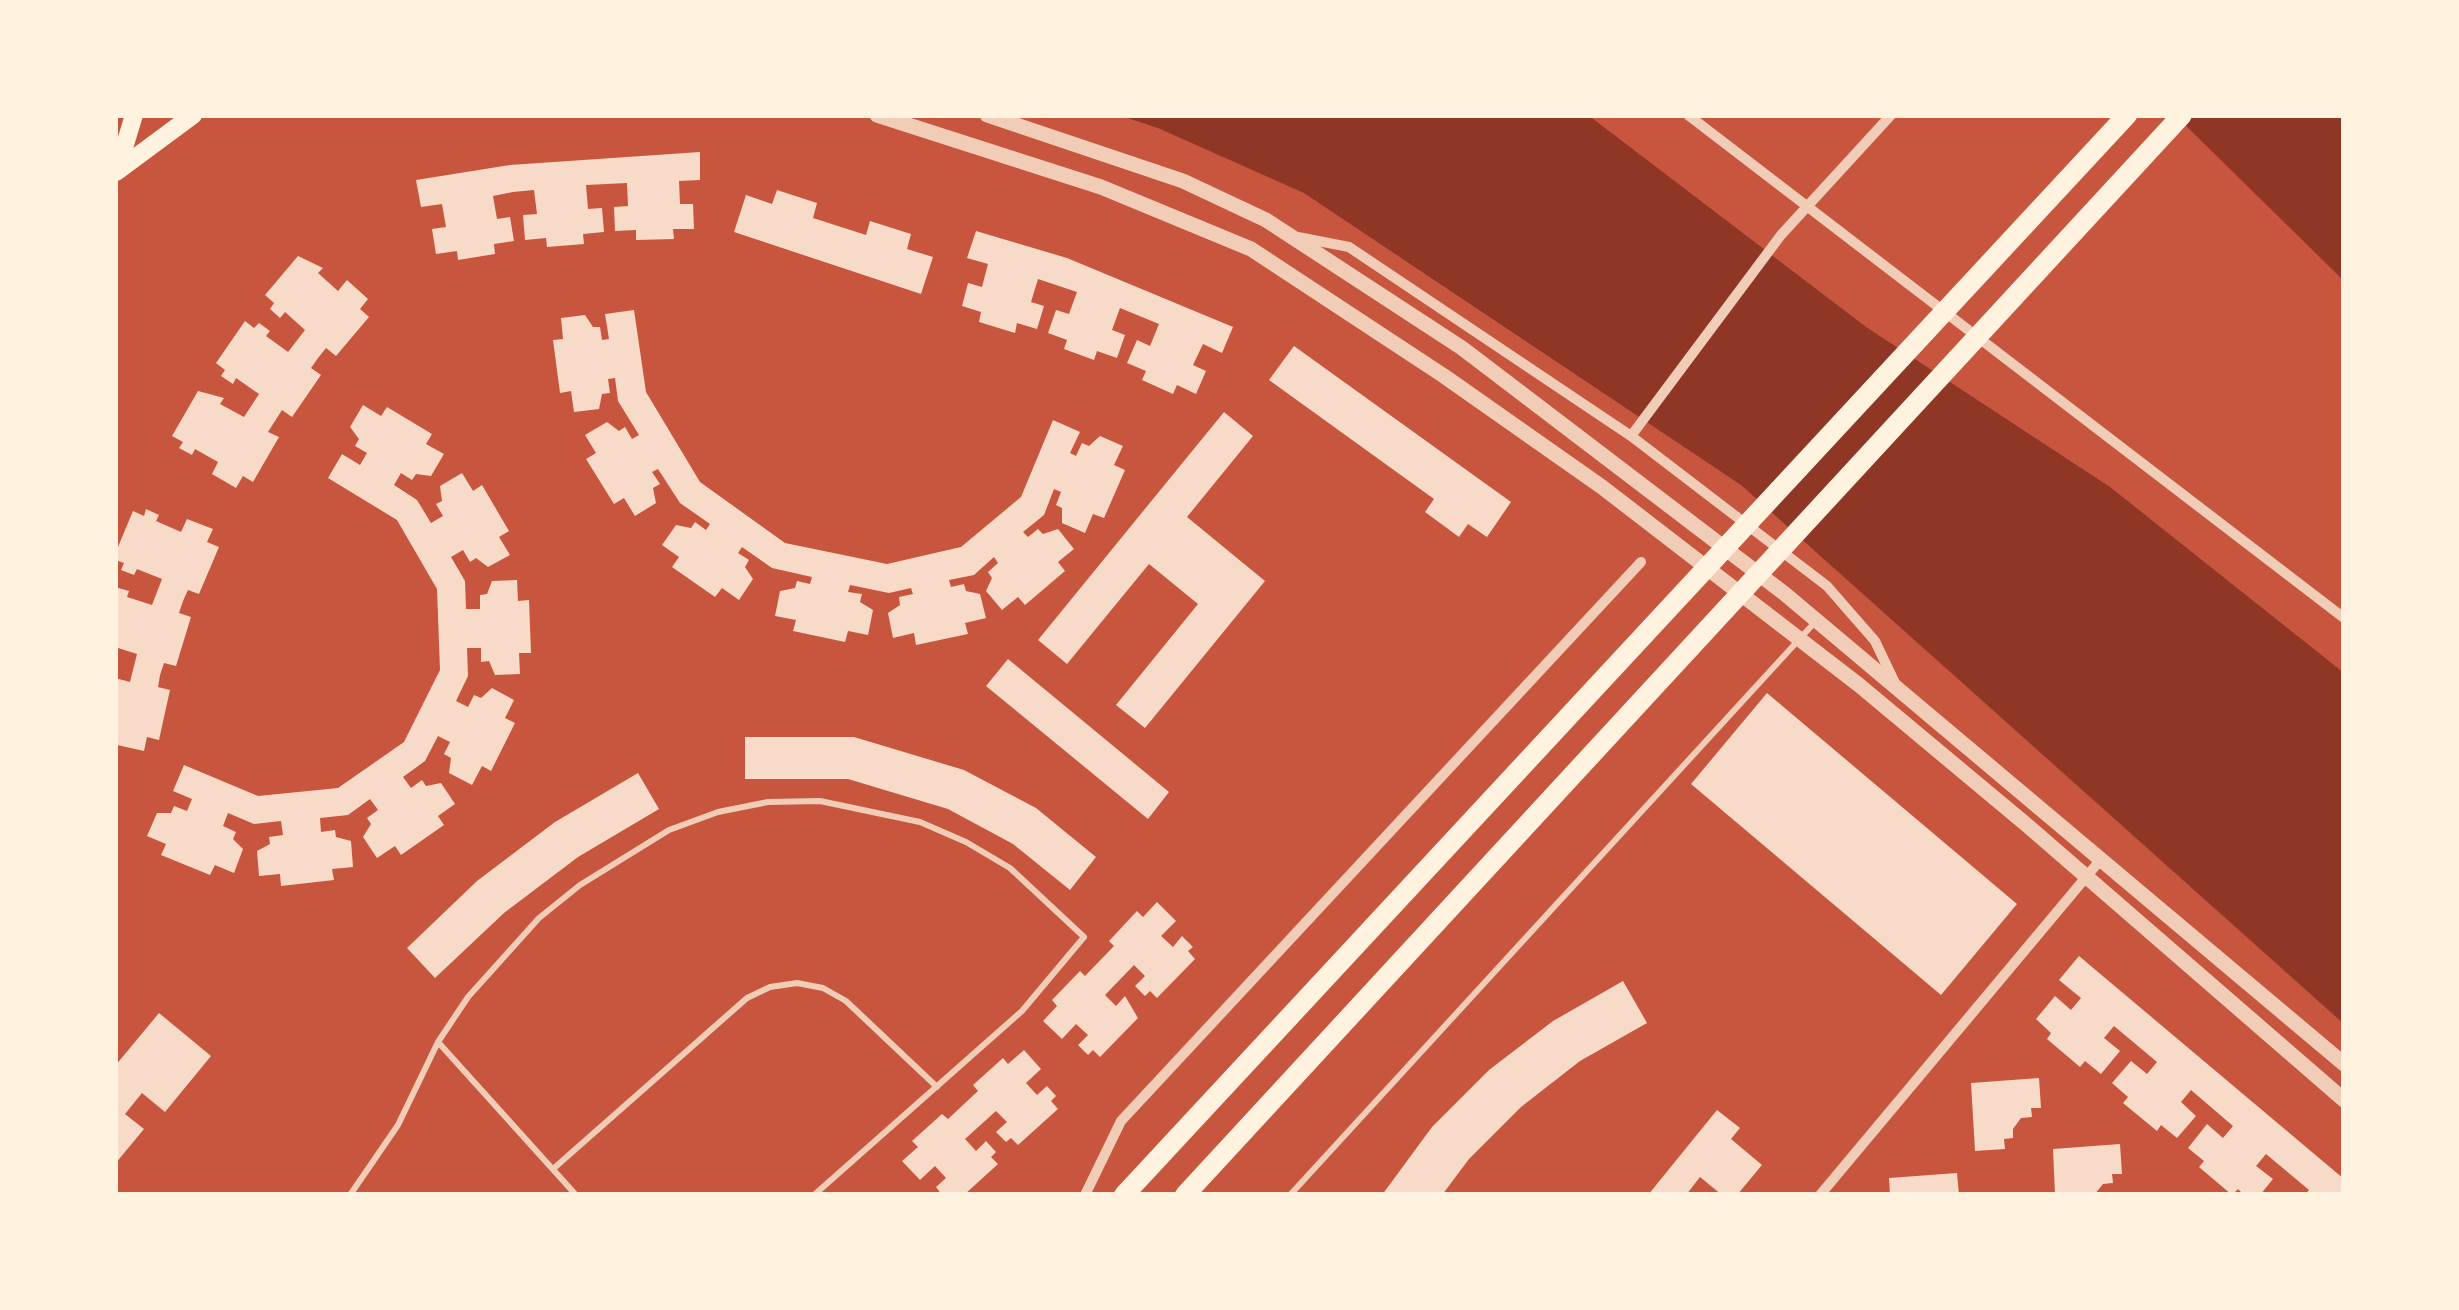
<!DOCTYPE html>
<style>
body{margin:0}
#map{position:relative;width:2459px;height:1310px;overflow:hidden;background:#c8553d;font-family:"PT Sans",sans-serif}
canvas{display:block}
.frame{position:absolute;inset:0;border:118px solid #fff3e0;pointer-events:none}
</style>
<div id="map">
<canvas width="2459" height="1310"></canvas>
<div class="frame"></div>
</div>
<script>
const c = document.querySelector('canvas').getContext('2d');
c.lineJoin = 'round';
function fill(path, color) { c.fillStyle = color; c.fill(path, 'evenodd'); }
const poly = rows => new Path2D(rows.map(r => 'M' + r).join(''));
function strokePath(path, color, width, dash) { c.strokeStyle = color; c.lineWidth = width; c.lineCap = dash ? 'butt' : 'round'; c.setLineDash(dash || []); c.stroke(path); }
fill(poly([
 [1118,115,1588,115,1866,327,2110,487,2344,673,2344,1024,1741,485,1304,193,1158,128],
 [2175,115,2344,115,2344,281]
]), '#8f3625');
fill(poly([
 [700,152,700,180,679,181,680,204,693,204,694,229,673,229,674,239,636,240,636,230,615,231,614,207,628,206,627,183,586,185,588,209,602,208,604,232,583,234,584,244,547,247,546,238,525,240,523,215,537,214,534,190,513,192,493,196,497,219,510,217,514,241,494,244,495,254,458,260,457,251,436,254,432,229,446,227,442,204,421,207,416,180,510,165],
 [777,190,817,203,813,218,866,235,870,221,911,234,907,249,933,257,921,294,734,232,746,195,772,204],
 [976,231,1067,258,1233,327,1222,353,1203,344,1193,365,1206,371,1196,394,1177,385,1173,394,1142,380,1146,371,1127,363,1137,340,1150,346,1159,324,1120,308,1112,330,1125,335,1117,358,1097,351,1094,360,1064,349,1067,340,1048,333,1056,310,1069,314,1077,292,1038,279,1031,302,1044,306,1037,329,1017,323,1015,333,979,322,981,312,962,306,968,283,982,287,988,264,967,258],
 [298,256,323,268,318,273,338,291,347,280,368,299,360,309,369,317,336,356,326,348,318,358,311,368,321,375,292,417,282,410,268,432,279,437,253,482,243,476,236,488,212,474,218,462,195,449,192,455,179,448,183,442,172,436,198,391,224,398,220,404,244,417,259,394,236,378,233,384,221,376,225,370,216,363,245,321,254,328,259,323,270,331,266,336,288,352,305,330,285,312,280,318,270,309,274,303,265,295],
 [634,310,646,392,700,482,785,543,887,564,961,547,1021,497,1053,420,1080,432,1070,453,1076,456,1082,443,1089,446,1100,436,1123,446,1114,465,1125,470,1104,518,1093,514,1085,533,1062,523,1062,508,1056,505,1061,492,1054,489,1044,515,1023,532,1028,537,1038,529,1043,534,1058,529,1074,549,1058,562,1065,571,1025,605,1018,597,1002,610,986,591,992,578,988,572,998,563,994,557,974,575,949,580,951,587,964,584,966,591,980,594,986,618,965,623,968,634,916,645,914,633,893,638,888,613,900,605,899,597,913,594,911,588,889,593,850,585,848,592,862,594,860,602,873,610,868,635,848,631,845,642,793,631,796,620,775,616,780,591,795,588,797,581,810,584,812,577,772,568,742,547,738,553,749,560,745,567,753,579,739,600,722,588,715,597,672,567,679,557,662,545,676,525,691,528,695,522,706,530,710,524,680,503,658,469,652,472,660,484,653,488,656,503,635,516,624,498,614,504,586,459,596,453,585,435,607,422,619,431,625,427,632,439,639,435,618,401,615,378,608,379,610,393,602,394,599,409,574,412,571,391,560,393,553,340,563,339,561,318,585,315,593,327,600,327,602,340,609,339,605,314],
 [1294,346,1511,502,1487,537,1468,524,1459,537,1425,512,1434,499,1269,380],
 [363,405,381,416,387,407,432,434,426,444,444,454,431,476,416,474,412,480,401,473,394,485,417,500,431,523,443,516,436,504,442,501,440,486,462,473,473,491,482,485,509,531,499,537,510,555,488,567,476,558,470,562,463,550,451,557,465,581,466,609,480,609,480,595,487,594,492,581,517,580,518,601,529,600,531,653,519,653,520,674,495,675,489,661,481,662,481,648,467,648,468,676,456,701,468,707,474,695,481,698,492,688,514,700,505,718,515,723,491,771,482,766,472,785,449,773,451,758,444,754,450,742,438,736,425,761,403,777,411,788,422,780,426,786,441,783,455,804,438,816,444,825,401,855,395,846,377,858,363,837,371,824,367,818,378,810,370,799,348,815,320,818,321,832,335,830,336,837,351,841,353,867,332,869,334,880,281,886,280,874,259,876,257,851,270,844,269,837,283,835,281,821,254,824,228,813,223,826,236,832,233,839,243,849,234,873,215,865,210,875,161,855,166,844,147,836,157,813,171,813,174,806,187,811,192,799,173,791,184,765,258,796,338,788,404,742,440,670,437,589,397,520,328,478,342,454,360,465,367,453,355,446,359,439,350,427],
 [1224,412,1253,436,1187,517,1265,581,1145,728,1116,705,1198,604,1149,564,1067,664,1038,640],
 [146,509,159,515,156,521,181,532,187,519,213,529,207,542,219,547,199,594,188,590,183,601,179,613,191,617,176,666,164,663,160,675,158,687,170,690,159,740,147,737,144,751,117,745,115,678,130,682,137,654,115,647,115,587,129,591,127,597,152,605,162,579,137,569,134,575,121,570,124,563,115,560,115,554,133,511,144,516],
 [1008,659,1169,792,1148,819,986,686],
 [1767,693,2017,904,1941,995,1691,784],
 [745,737,854,737,964,770,1036,808,1096,857,1070,890,1013,844,948,809,848,779,745,779],
 [638,773,659,809,578,857,504,913,435,978,407,948,477,881,555,822],
 [1157,902,1176,921,1161,936,1173,947,1182,936,1193,947,1188,951,1195,959,1157,998,1150,991,1145,996,1135,986,1145,976,1134,965,1105,995,1116,1006,1125,996,1138,1018,1100,1057,1093,1050,1088,1055,1078,1045,1088,1035,1076,1024,1062,1039,1043,1021,1057,1006,1052,1000,1080,971,1085,976,1114,946,1109,941,1137,911,1143,917],
 [2079,956,2344,1179,2344,1195,2305,1195,2309,1190,2266,1154,2256,1166,2273,1179,2260,1195,2244,1195,2238,1189,2232,1195,2199,1167,2204,1161,2188,1148,2207,1124,2223,1138,2233,1126,2191,1090,2181,1102,2196,1116,2177,1138,2161,1125,2157,1131,2123,1103,2128,1097,2112,1083,2131,1061,2147,1074,2157,1062,2114,1026,2104,1038,2120,1051,2101,1074,2085,1061,2080,1067,2047,1039,2051,1033,2036,1019,2055,996,2071,1010,2081,998,2059,980],
 [1623,981,1647,1023,1580,1061,1521,1107,1469,1159,1442,1195,1382,1195,1432,1127,1489,1070,1553,1021],
 [159,1013,211,1056,165,1112,142,1093,125,1114,144,1129,115,1164,115,1066],
 [1024,1050,1041,1069,1026,1083,1037,1095,1047,1086,1056,1096,1051,1101,1058,1109,1018,1145,1011,1138,1006,1142,996,1132,1007,1122,996,1111,965,1139,976,1151,986,1141,996,1152,991,1157,998,1164,964,1195,942,1195,936,1187,946,1178,935,1166,920,1180,902,1161,918,1147,912,1141,942,1114,948,1119,978,1091,973,1085,1003,1058,1008,1064],
 [2039,1078,2041,1108,2031,1108,2032,1117,2021,1118,2013,1129,2013,1138,2004,1139,2005,1149,1975,1151,1971,1083],
 [1717,1110,1740,1128,1731,1139,1762,1165,1737,1195,1722,1195,1700,1177,1686,1195,1648,1195],
 [2120,1144,2122,1174,2112,1174,2113,1183,2103,1184,2094,1195,2055,1195,2053,1149],
 [1957,1173,1959,1195,1890,1195,1889,1178]
]), '#f7dbc8');
strokePath(poly([
 [438,1042,576,1195],
 [553,1169,747,998,770,987,797,983,823,988,846,1001,937,1087],
 [350,1195,398,1125,438,1042,468,997,539,918,580,885,669,830,718,812,768,802,820,801,920,822,966,842,1010,868,1084,937,1022,1011,814,1195],
 [1290,1195,1816,621]
]), '#f1ccb7', 6);
strokePath(poly([
 [1688,115,2344,618],
 [1298,237,1349,247,1631,436,1827,586,1875,641,1895,683],
 [1631,436,1781,235,1891,115],
 [1085,1195,1121,1121,1641,562],
 [1820,1195,2102,858]
]), '#f1ccb7', 10);
strokePath(poly([
 [877,115,1101,187,1251,249,1444,376,1602,487,1859,685,2028,826,2344,1100],
 [987,115,1183,181,1266,220,1462,348,1785,594,2344,1064]
]), '#f1ccb7', 15);
strokePath(poly([
 [117,171,134,115],
 [116,172,193,115]
]), '#fff3e0', 18);
strokePath(poly([
 [1124,1195,2127,115],
 [1185,1195,2182,115]
]), '#fff3e0', 20);
</script>
